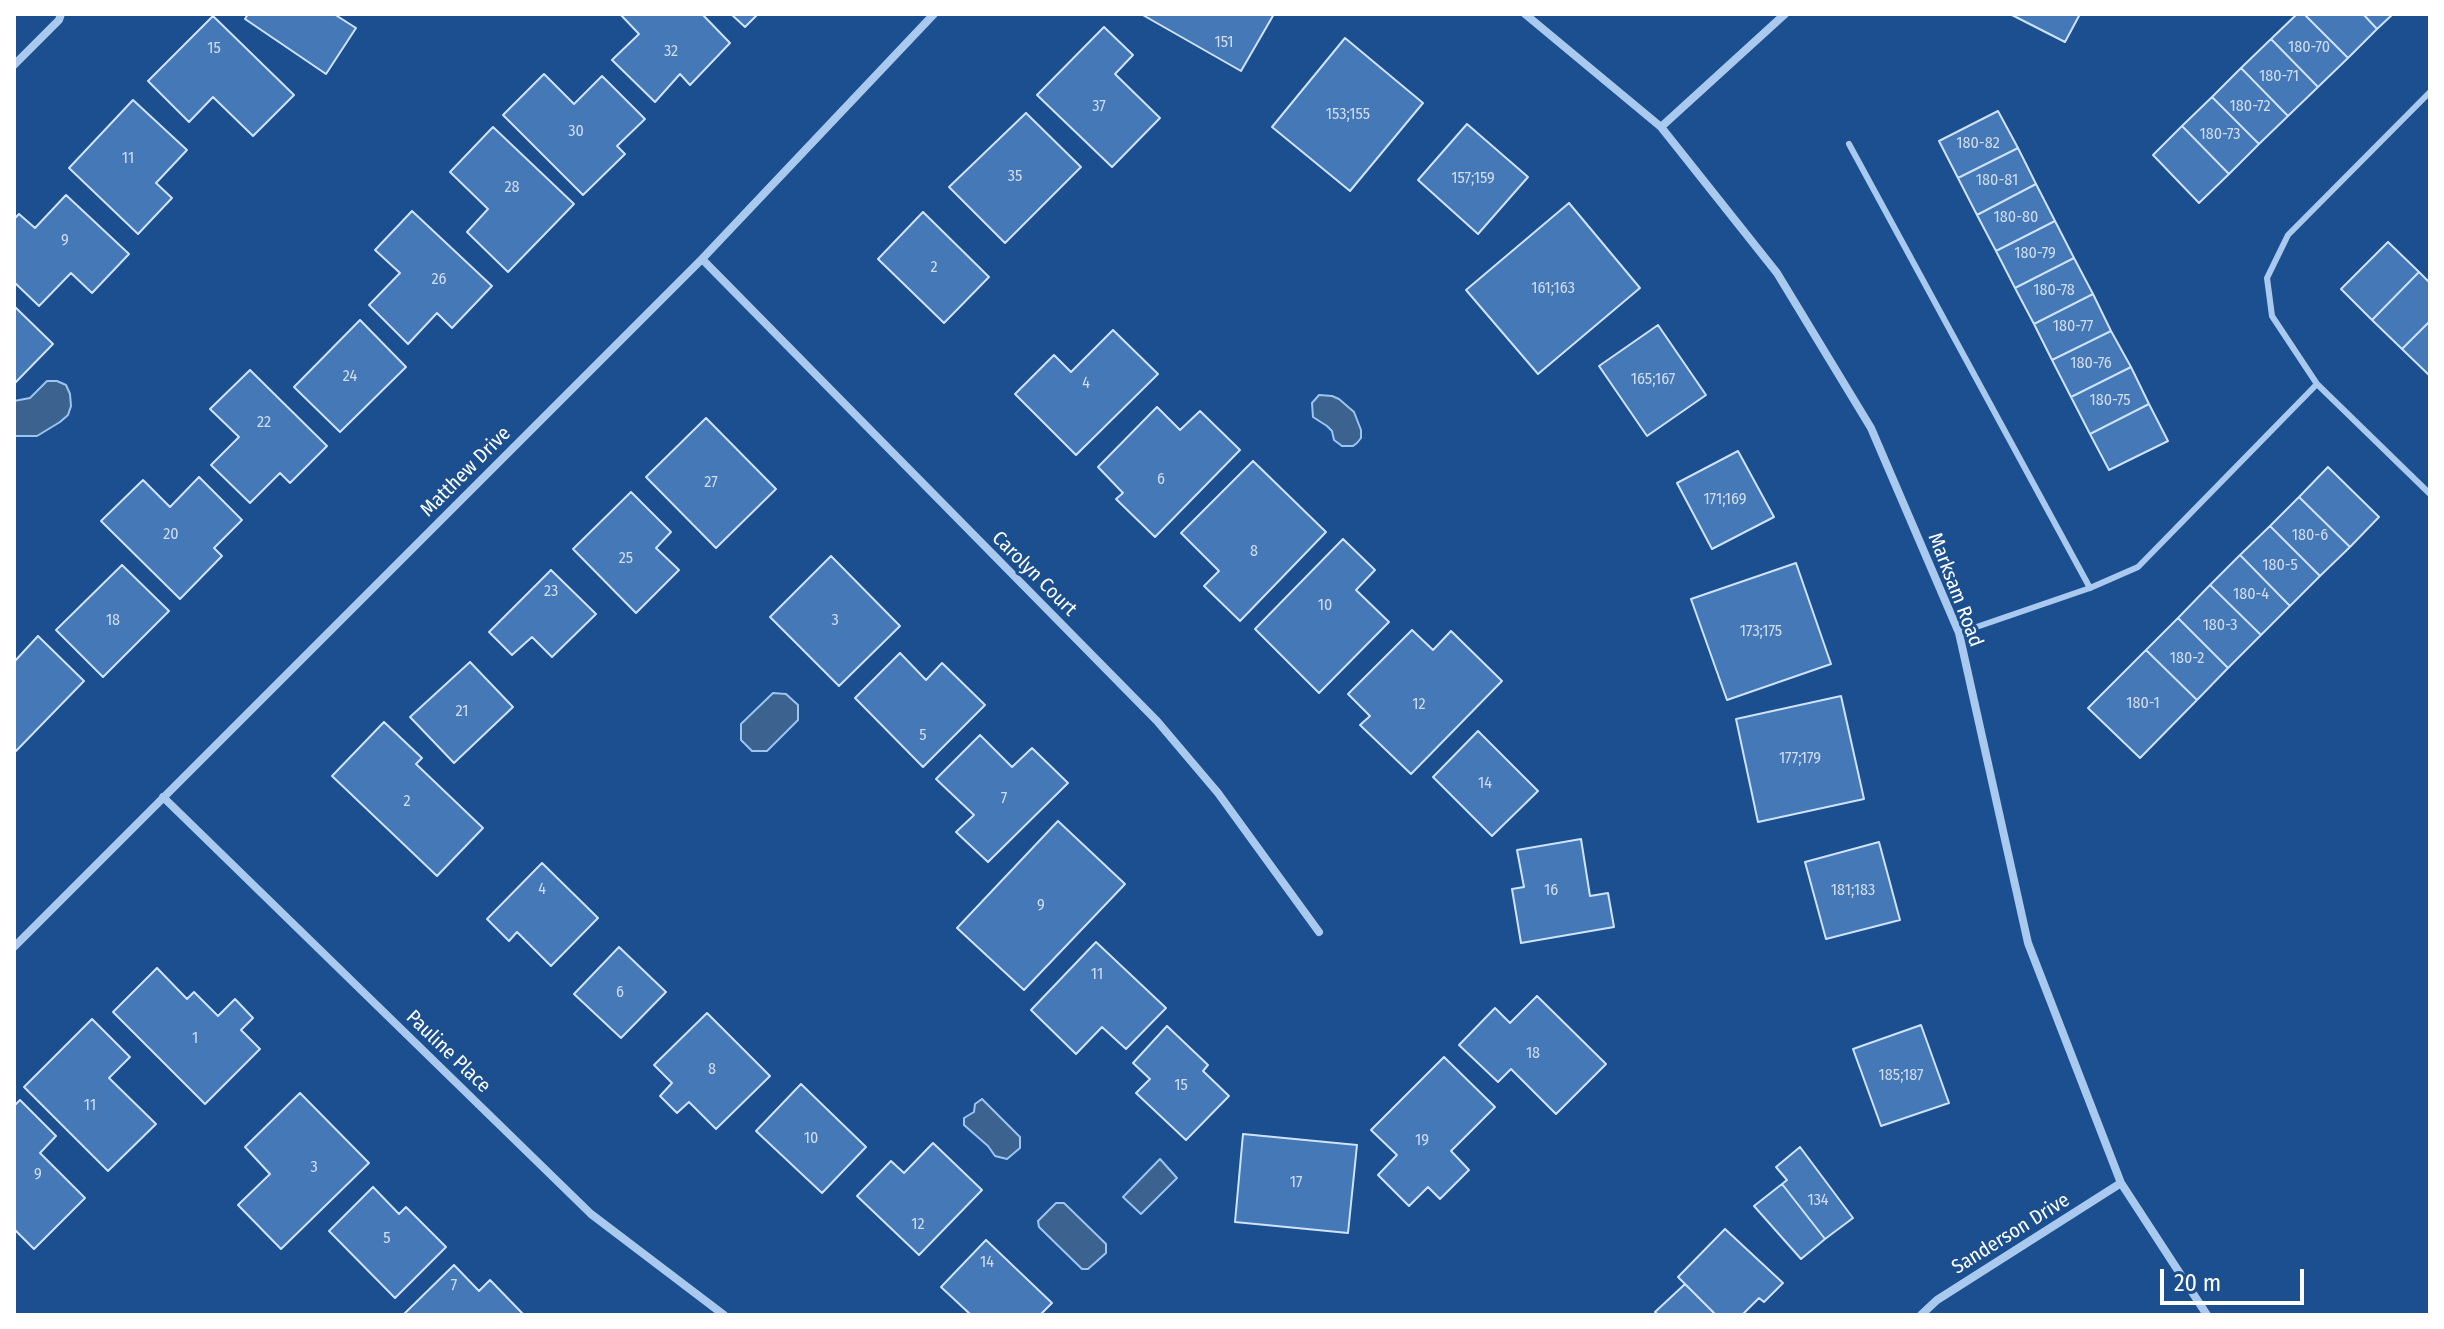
<!DOCTYPE html>
<style>
body{margin:0}
#map{position:relative;width:2444px;height:1329px;overflow:hidden;background:#1b4f8f;font-family:"Fira Sans Condensed",sans-serif}
canvas{display:block}
.frame{position:absolute;inset:0;border:16px solid #fff;pointer-events:none}
.scale{position:absolute;left:2160px;top:1269px;width:144px;height:36px;box-sizing:border-box;border:4px solid #fff;border-top:0;padding-left:10px;font-size:24px;line-height:28px;white-space:nowrap;color:#fff;-webkit-text-stroke:6px #1b4f8f;paint-order:stroke}
</style>
<div id="map">
<canvas width="2444" height="1329"></canvas>
<div class="frame"></div>
<div class="scale">20 m</div>
</div>
<script>
const c = document.querySelector('canvas').getContext('2d');
c.lineJoin = 'round';
function fill(path, color) { c.fillStyle = color; c.fill(path, 'evenodd'); }
const poly = rows => new Path2D(rows.map(r => 'M' + r).join(''));
function strokePath(path, color, width, dash) { c.strokeStyle = color; c.lineWidth = width; c.lineCap = dash ? 'butt' : 'round'; c.setLineDash(dash || []); c.stroke(path); }
function write(font, color, halo, rows, align = 'center') {
  c.font = font + ' "Fira Sans Condensed",sans-serif'; c.lineWidth = 6; c.setLineDash([]); c.textBaseline = 'middle'; c.strokeStyle = halo; c.fillStyle = color; for (const [text, x, y, turn = 0] of rows) {
    c.save(); c.translate(x, y); c.rotate((+turn || 0) * Math.PI / 180); c.textAlign = isNaN(turn) ? turn : align; if (halo) c.strokeText(text, 0, 0); c.fillText(text, 0, 0); c.restore();
  }
}
const water = poly([
 [47,381,57,381,66,385,70,394,71,406,68,415,60,422,37,436,14,436,14,401,30,398,47,381],
 [1319,395,1332,396,1339,399,1354,412,1361,430,1361,438,1357,443,1353,446,1342,446,1334,440,1332,431,1327,426,1313,417,1312,403,1319,395],
 [773,693,786,694,798,705,798,720,767,751,752,751,741,740,741,724,773,693],
 [982,1099,1020,1137,1020,1148,1007,1159,995,1156,988,1146,964,1125,964,1118,974,1112,975,1104,982,1099],
 [1160,1159,1177,1178,1141,1214,1123,1197,1160,1159],
 [1056,1203,1064,1203,1106,1244,1106,1253,1088,1269,1082,1269,1039,1227,1038,1221,1056,1203]
]);
fill(water, '#3c6290');
strokePath(water, '#9cc4f0', 2);
const building = poly([
 [248,14,334,14,356,28,326,74,245,19,248,14],
 [620,14,702,14,730,43,690,85,680,74,655,102,612,60,639,34,620,14],
 [731,14,758,14,745,27,731,14],
 [1141,14,1274,14,1241,71,1141,14],
 [2010,14,2080,14,2065,42,2010,14],
 [2297,14,2304,14,2348,58,2318,87,2271,39,2297,14],
 [2304,14,2363,14,2377,29,2348,58,2304,14],
 [2363,14,2393,14,2377,29,2363,14],
 [213,16,294,95,253,136,213,97,189,122,148,81,213,16],
 [1104,27,1133,55,1115,74,1160,118,1112,167,1037,95,1104,27],
 [1345,38,1423,103,1350,191,1272,127,1345,38],
 [2271,39,2318,87,2288,116,2241,68,2271,39],
 [2241,68,2288,116,2259,144,2212,97,2241,68],
 [544,74,574,104,602,76,645,119,617,146,625,154,583,195,503,115,544,74],
 [2212,97,2259,144,2229,174,2182,126,2212,97],
 [133,100,187,150,156,183,172,198,138,234,69,168,133,100],
 [1998,111,2018,148,1958,178,1939,141,1998,111],
 [1026,113,1081,167,1005,243,949,187,1026,113],
 [1467,124,1528,177,1478,234,1418,180,1467,124],
 [2182,126,2229,174,2199,203,2153,155,2182,126],
 [493,127,574,204,508,272,467,232,488,209,450,172,493,127],
 [2018,148,2036,184,1977,215,1958,178,2018,148],
 [2036,184,2055,221,1996,251,1977,215,2036,184],
 [66,195,129,254,92,293,71,273,39,306,14,282,14,219,19,214,35,228,66,195],
 [1569,203,1640,288,1538,374,1466,290,1569,203],
 [412,211,492,286,452,328,437,313,408,344,369,305,400,273,375,250,412,211],
 [923,212,989,277,944,323,878,259,923,212],
 [2055,221,2074,258,2015,288,1996,251,2055,221],
 [2388,242,2419,272,2372,320,2341,289,2388,242],
 [2074,258,2093,294,2034,324,2015,288,2074,258],
 [2419,272,2430,283,2430,321,2402,349,2372,320,2419,272],
 [2093,294,2111,331,2052,360,2034,324,2093,294],
 [14,306,53,344,14,384,14,306],
 [360,320,406,367,340,432,294,387,360,320],
 [2430,321,2430,376,2402,349,2430,321],
 [1658,325,1706,395,1647,436,1599,366,1658,325],
 [1113,330,1158,374,1076,455,1015,394,1054,355,1071,372,1113,330],
 [2111,331,2131,367,2071,397,2052,360,2111,331],
 [2131,367,2149,404,2090,434,2071,397,2131,367],
 [250,370,327,446,290,483,280,473,250,503,211,465,239,437,210,409,250,370],
 [2149,404,2168,441,2109,470,2090,434,2149,404],
 [1157,407,1180,430,1200,411,1240,450,1155,537,1116,499,1123,493,1098,467,1157,407],
 [706,418,776,489,716,548,646,477,706,418],
 [1738,451,1774,517,1712,549,1677,483,1738,451],
 [1253,461,1326,532,1240,621,1204,586,1219,571,1181,533,1253,461],
 [2328,467,2379,517,2350,547,2299,497,2328,467],
 [199,477,242,520,214,548,222,556,180,599,101,521,143,480,170,507,199,477],
 [631,492,671,532,656,548,679,570,636,613,573,549,631,492],
 [2299,497,2350,547,2320,576,2270,526,2299,497],
 [2270,526,2320,576,2290,606,2240,555,2270,526],
 [1343,539,1375,570,1356,590,1389,622,1319,693,1255,629,1343,539],
 [2240,555,2290,606,2261,635,2210,585,2240,555],
 [831,556,900,626,839,686,770,617,831,556],
 [1796,563,1831,664,1727,700,1691,599,1796,563],
 [122,565,169,611,103,677,56,630,122,565],
 [551,570,596,614,552,657,532,637,512,655,489,632,551,570],
 [2210,585,2261,635,2228,668,2178,618,2210,585],
 [2178,618,2228,668,2197,700,2146,650,2178,618],
 [1412,630,1433,650,1451,631,1502,681,1411,774,1360,725,1370,716,1348,694,1412,630],
 [38,636,84,681,16,751,14,748,14,662,38,636],
 [2146,650,2197,700,2140,758,2088,708,2146,650],
 [900,653,926,680,942,663,985,705,923,767,855,698,900,653],
 [470,662,513,707,454,763,410,717,470,662],
 [1841,696,1864,799,1758,822,1736,719,1841,696],
 [384,722,422,758,416,764,483,828,437,876,332,776,384,722],
 [1478,731,1538,791,1492,836,1433,777,1478,731],
 [980,735,1012,767,1032,748,1068,783,988,862,956,832,974,815,936,779,980,735],
 [1058,821,1125,884,1024,990,957,928,1058,821],
 [1581,839,1590,896,1608,893,1614,927,1521,943,1512,889,1524,887,1517,850,1581,839],
 [1879,842,1900,920,1826,939,1805,862,1879,842],
 [542,863,598,918,551,966,517,932,509,941,487,919,542,863],
 [1096,942,1166,1008,1126,1049,1102,1027,1076,1054,1031,1010,1096,942],
 [619,947,666,992,621,1038,574,994,619,947],
 [157,968,187,999,194,992,218,1016,235,999,253,1018,241,1030,260,1049,205,1104,113,1012,157,968],
 [1537,996,1606,1064,1556,1114,1511,1069,1498,1082,1459,1045,1495,1008,1510,1023,1537,996],
 [707,1013,770,1076,716,1129,689,1102,677,1113,660,1096,672,1083,654,1065,707,1013],
 [92,1019,130,1057,109,1078,156,1124,108,1171,24,1087,92,1019],
 [1921,1025,1949,1103,1881,1126,1853,1049,1921,1025],
 [1167,1026,1208,1065,1203,1071,1229,1096,1186,1140,1136,1093,1150,1079,1133,1063,1167,1026],
 [1444,1057,1495,1107,1451,1151,1469,1170,1440,1199,1428,1187,1409,1206,1378,1175,1397,1155,1371,1130,1444,1057],
 [801,1084,866,1147,822,1193,756,1131,801,1084],
 [300,1093,369,1163,281,1249,238,1205,270,1174,245,1147,300,1093],
 [20,1100,56,1136,40,1153,85,1198,34,1249,14,1229,14,1106,20,1100],
 [1243,1134,1357,1145,1348,1233,1235,1222,1243,1134],
 [933,1143,982,1190,919,1255,857,1196,891,1161,904,1173,933,1143],
 [1800,1147,1853,1218,1825,1239,1782,1184,1787,1180,1776,1167,1800,1147],
 [1782,1184,1825,1239,1801,1259,1754,1206,1782,1184],
 [373,1187,399,1214,406,1207,446,1247,395,1298,329,1231,373,1187],
 [1725,1229,1783,1283,1764,1302,1759,1298,1742,1315,1716,1315,1678,1277,1725,1229],
 [986,1240,1052,1303,1040,1315,971,1315,941,1287,986,1240],
 [454,1265,479,1291,490,1280,524,1315,403,1315,454,1265],
 [1685,1284,1716,1315,1658,1315,1655,1312,1685,1284]
]);
fill(building, '#4478b7');
strokePath(building, '#cfe3fa', 2);
strokePath(poly([
 [2430,92,2288,235,2267,278,2272,316,2317,384,2430,494],
 [1849,144,2090,588],
 [1959,633,2090,588,2138,567,2317,384]
]), '#a9c9ee', 6);
strokePath(poly([
 [1525,14,1661,127,1777,273,1871,428,1959,633,2028,943,2121,1183,2207,1315],
 [14,65,59,20,61,14],
 [1661,127,1785,14],
 [702,259,1157,721,1218,793,1319,932],
 [163,797,591,1214,724,1315],
 [14,947,702,259,934,14],
 [1921,1315,1937,1300,2121,1183]
]), '#a9c9ee', 8);
write('16px', '#d0dded', null, [
 ["151",1224,43],
 ["180-70",2309,48],
 ["15",214,49],
 ["32",671,52],
 ["180-71",2279,77],
 ["37",1099,107],
 ["180-72",2250,107],
 ["153;155",1348,115],
 ["30",576,132],
 ["180-73",2220,135],
 ["180-82",1978,144],
 ["11",128,159],
 ["35",1015,177],
 ["157;159",1473,179],
 ["180-81",1997,181],
 ["28",512,188],
 ["180-80",2016,218],
 ["9",65,241],
 ["180-79",2035,254],
 ["2",934,268],
 ["26",439,280],
 ["161;163",1553,289],
 ["180-78",2054,291],
 ["180-77",2073,327],
 ["180-76",2091,364],
 ["24",350,377],
 ["165;167",1653,380],
 ["4",1086,384],
 ["180-75",2110,401],
 ["22",264,423],
 ["6",1161,480],
 ["27",711,483],
 ["171;169",1725,500],
 ["20",171,535],
 ["180-6",2310,536],
 ["8",1254,552],
 ["25",626,559],
 ["180-5",2280,566],
 ["23",551,592],
 ["180-4",2251,595],
 ["10",1325,606],
 ["18",113,621],
 ["3",835,621],
 ["180-3",2220,626],
 ["173;175",1761,632],
 ["180-2",2187,659],
 ["180-1",2143,704],
 ["12",1419,705],
 ["21",462,712],
 ["5",923,736],
 ["177;179",1800,759],
 ["14",1485,784],
 ["7",1004,799],
 ["2",407,802],
 ["4",542,890],
 ["16",1551,891],
 ["181;183",1853,891],
 ["9",1041,906],
 ["11",1097,975],
 ["6",620,993],
 ["1",195,1039],
 ["18",1533,1054],
 ["8",712,1070],
 ["185;187",1901,1076],
 ["15",1181,1086],
 ["11",90,1106],
 ["10",811,1139],
 ["19",1422,1141],
 ["3",314,1168],
 ["9",38,1175],
 ["17",1296,1183],
 ["134",1818,1201],
 ["12",918,1225],
 ["5",387,1239],
 ["14",987,1263],
 ["7",454,1286]
]);
write('20px', '#fff', '#1b4f8f', [
 ["Matthew Drive",466,472,-45],
 ["Carolyn Court",1034,574,45],
 ["Marksam Road",1955,590,69],
 ["Pauline Place",448,1052,44],
 ["Sanderson Drive",2011,1234,-32]
]);
</script>
